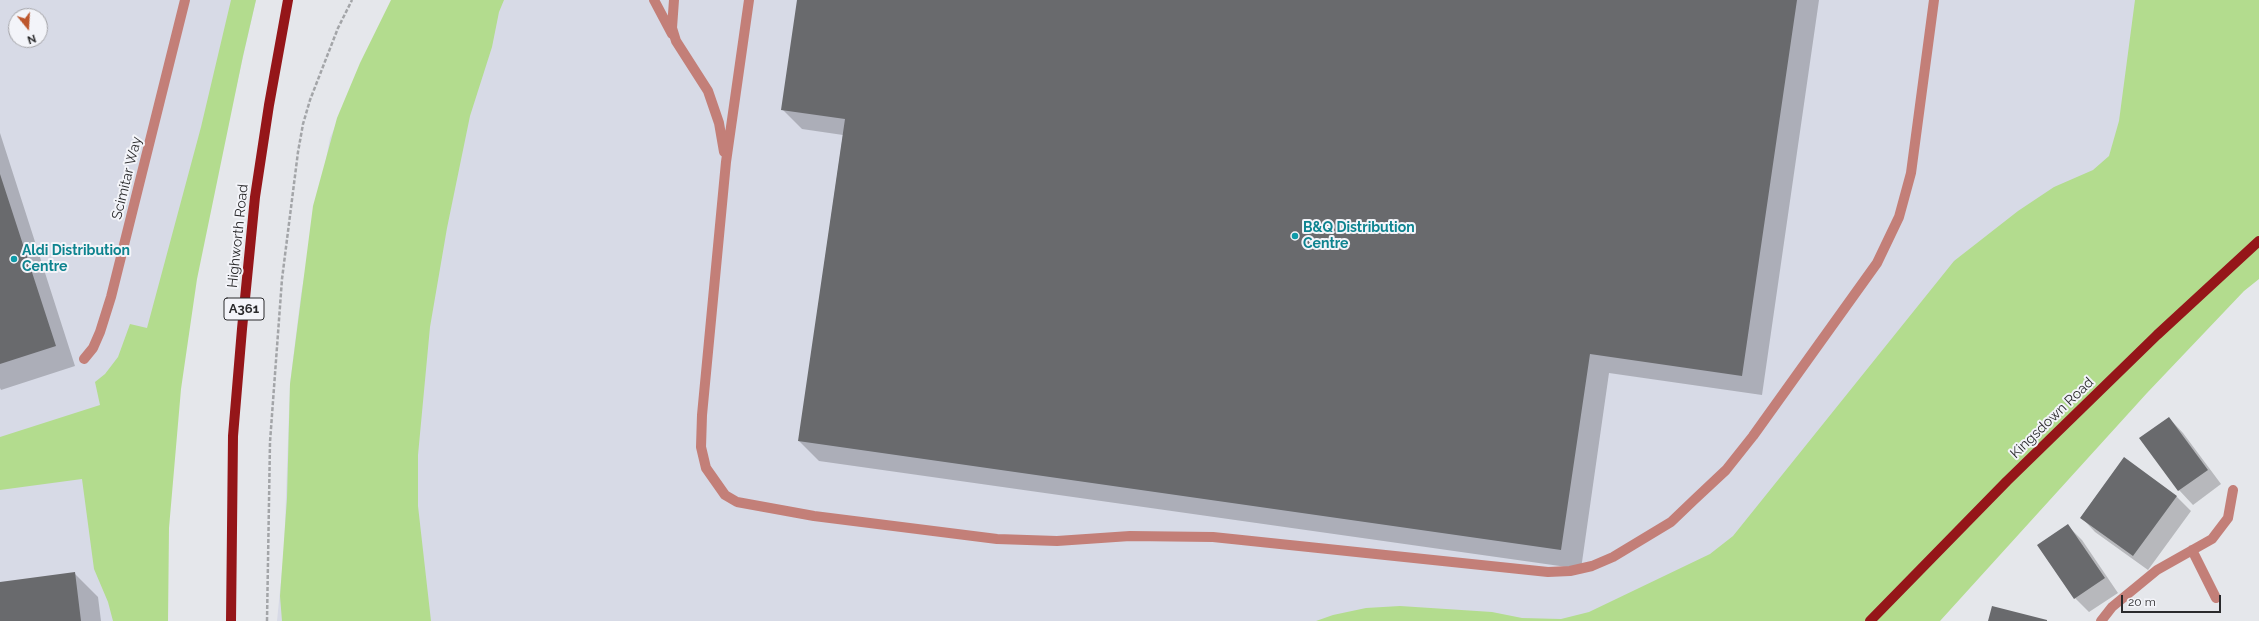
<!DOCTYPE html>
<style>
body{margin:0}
#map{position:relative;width:2259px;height:621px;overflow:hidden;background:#e5e7eb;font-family:Raleway,sans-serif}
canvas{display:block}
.north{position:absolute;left:8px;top:8px;width:40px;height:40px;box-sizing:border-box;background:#f3f4f9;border:1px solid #a3a3a7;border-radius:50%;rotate:162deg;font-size:11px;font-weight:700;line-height:16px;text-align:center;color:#2a2a2c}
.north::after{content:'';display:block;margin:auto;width:14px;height:18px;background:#bd562c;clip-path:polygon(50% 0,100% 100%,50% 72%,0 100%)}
.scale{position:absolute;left:2121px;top:595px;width:100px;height:18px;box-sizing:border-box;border:2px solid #2a2a2c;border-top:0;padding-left:5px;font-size:12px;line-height:14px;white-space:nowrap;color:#2a2a2c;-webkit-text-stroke:3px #f3f4f9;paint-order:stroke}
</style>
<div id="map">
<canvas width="2259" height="621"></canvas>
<div class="north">N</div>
<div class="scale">20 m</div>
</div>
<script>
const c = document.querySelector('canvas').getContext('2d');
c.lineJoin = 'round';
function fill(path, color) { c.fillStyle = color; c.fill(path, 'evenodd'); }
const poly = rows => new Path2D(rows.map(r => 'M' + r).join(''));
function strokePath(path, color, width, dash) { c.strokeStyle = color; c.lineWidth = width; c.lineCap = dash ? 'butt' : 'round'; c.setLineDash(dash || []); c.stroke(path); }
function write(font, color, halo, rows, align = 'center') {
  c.font = font + ' Raleway,sans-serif'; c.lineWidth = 4; c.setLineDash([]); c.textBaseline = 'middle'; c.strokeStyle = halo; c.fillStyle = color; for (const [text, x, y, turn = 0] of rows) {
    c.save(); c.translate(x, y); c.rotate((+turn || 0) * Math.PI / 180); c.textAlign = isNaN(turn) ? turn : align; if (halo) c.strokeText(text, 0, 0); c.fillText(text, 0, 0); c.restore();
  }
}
fill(poly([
 [0,0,256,0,169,381,154,621,0,621],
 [16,16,40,16,40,40,16,40],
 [397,0,2259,0,1800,621,277,621,284,551,290,384,301,294,330,138,361,67]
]), '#d7dae6');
fill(poly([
 [231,0,256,0,243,56,197,279,181,389,169,528,168,621,113,621,108,602,94,569,82,479,0,490,0,437,100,405,95,382,105,374,118,357,130,324,147,328,201,127],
 [391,0,504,0,499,12,492,47,470,116,447,228,430,327,418,455,418,506,431,621,282,621,280,596,287,498,290,384,313,206,337,118,360,63],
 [2135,0,2259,0,2259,279,2244,291,2147,393,1940,621,1316,621,1333,615,1366,608,1400,606,1492,612,1522,618,1561,619,1589,612,1710,554,1733,536,1954,261,2018,211,2054,187,2093,170,2109,156,2119,121]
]), '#b3dc8e');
fill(poly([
 [798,0,1819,0,1762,395,1609,373,1581,569,819,461,799,441,843,135,802,129,782,109],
 [0,133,75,366,1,390,0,388],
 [2169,418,2183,433,2221,484,2193,505,2179,490],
 [2124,458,2177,497,2191,511,2148,570,2095,532,2081,517],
 [2067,525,2082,540,2118,593,2089,612,2075,598],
 [74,573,98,597,101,621,0,621,0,583]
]), '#0003');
fill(poly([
 [797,0,1797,0,1742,376,1590,354,1561,550,798,441,845,119,781,110],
 [0,174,56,346,0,364],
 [2169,417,2208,470,2178,491,2139,438],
 [2124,457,2177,496,2133,556,2080,518],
 [2068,524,2105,578,2074,599,2037,545],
 [75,572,81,621,0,621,0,582],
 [1992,606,2047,620,2047,621,1988,621]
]), '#696a6d');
strokePath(poly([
 [267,621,270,442,282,279,298,152,303,124,310,100,338,28,352,0]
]), '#a3a5a8', 2.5, [4, 2]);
strokePath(poly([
 [654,0,672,34],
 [674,0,672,28,676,41,708,91,719,123,724,152],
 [749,0,726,162,702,415,701,447,706,468,725,495,737,502,814,516,997,539,1057,541,1130,536,1213,537,1548,572,1570,571,1592,566,1613,557,1671,522,1694,500,1726,470,1753,436,1877,263,1899,217,1911,173,1934,0],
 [84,359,93,348,100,332,111,297,185,0],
 [2192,550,2216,598],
 [2101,621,2112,607,2157,570,2212,539,2228,518,2233,490]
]), '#c37f78', 10);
strokePath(poly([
 [231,621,233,436,242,329,255,197,269,105,288,0],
 [1870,621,2007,481,2157,335,2259,241]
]), '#951619', 10);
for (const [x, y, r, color] of [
 [1295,236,4,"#0f9aa8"],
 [14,259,4,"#0f9aa8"]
]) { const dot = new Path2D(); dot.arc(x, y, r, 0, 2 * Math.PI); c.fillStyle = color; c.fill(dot); strokePath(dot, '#f3f4f9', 1.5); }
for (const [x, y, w] of [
 [244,309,40]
]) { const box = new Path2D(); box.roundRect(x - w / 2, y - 11, w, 22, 3); c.fillStyle = '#f3f4f9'; c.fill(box); strokePath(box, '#2a2a2c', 1); }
write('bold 13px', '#2a2a2c', null, [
 ["A361",244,309]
]);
write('14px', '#2a2a2c', '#f3f4f9', [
 ["Scimitar Way",127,178,-76],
 ["Highworth Road",238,236,-84],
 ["Kingsdown Road",2052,418,-44]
]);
write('bold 14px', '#0d838f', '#f3f4f9', [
 ["B&Q Distribution",1303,228],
 ["Centre",1303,244],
 ["Aldi Distribution",22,251],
 ["Centre",22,267]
], 'left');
</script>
